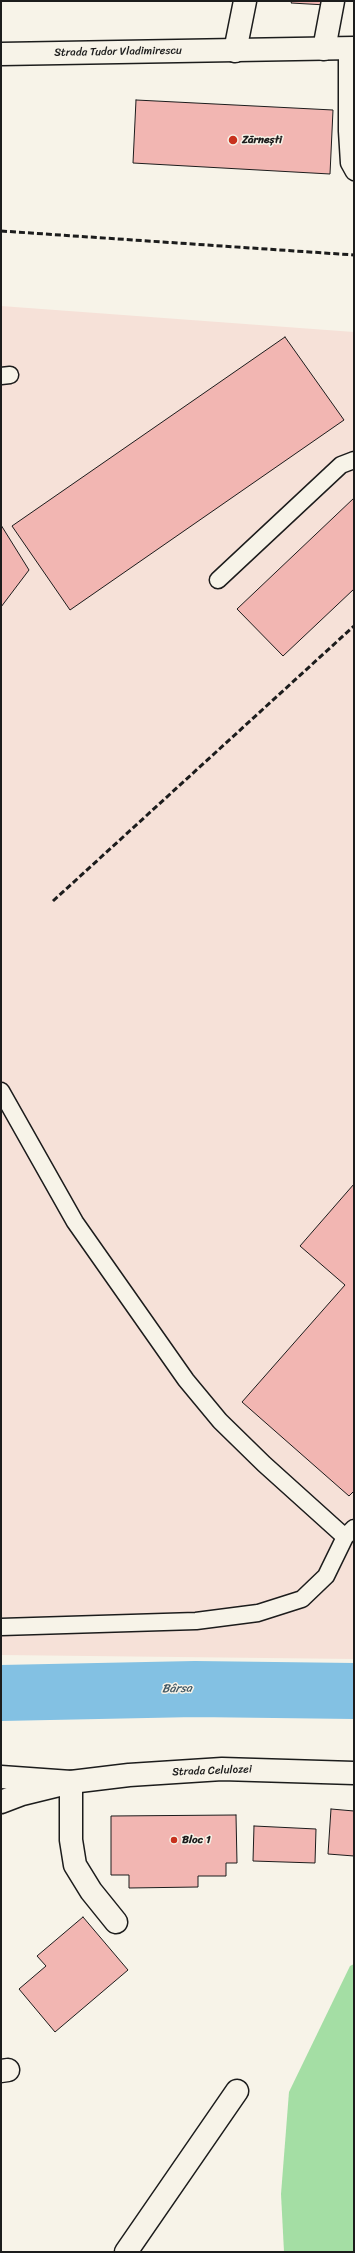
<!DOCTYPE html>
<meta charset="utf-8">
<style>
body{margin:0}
#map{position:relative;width:355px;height:2253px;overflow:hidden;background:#f7f3e8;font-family:Sriracha,sans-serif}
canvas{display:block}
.frame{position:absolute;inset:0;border:2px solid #1c1c1c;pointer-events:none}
</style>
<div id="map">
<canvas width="355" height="2253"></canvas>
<div class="frame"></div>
</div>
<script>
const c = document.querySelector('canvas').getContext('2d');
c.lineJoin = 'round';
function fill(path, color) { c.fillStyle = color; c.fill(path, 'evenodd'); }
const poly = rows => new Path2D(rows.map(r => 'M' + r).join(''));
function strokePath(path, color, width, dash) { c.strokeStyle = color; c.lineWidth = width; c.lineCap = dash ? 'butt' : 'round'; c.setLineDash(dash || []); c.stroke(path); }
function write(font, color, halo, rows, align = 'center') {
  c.font = font + ' Sriracha,sans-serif'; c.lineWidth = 3; c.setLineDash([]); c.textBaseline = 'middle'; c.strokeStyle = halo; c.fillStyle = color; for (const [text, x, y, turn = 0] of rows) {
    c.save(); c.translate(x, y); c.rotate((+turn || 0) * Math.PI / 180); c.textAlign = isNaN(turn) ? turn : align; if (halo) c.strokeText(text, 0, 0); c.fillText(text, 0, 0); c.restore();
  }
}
fill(poly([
 [1,306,354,332,354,1659,1,1655]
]), '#f6e1d8');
fill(poly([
 [354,1964,354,2252,284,2252,281,2194,289,2092,350,1966]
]), '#a4dea4');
strokePath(poly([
 [1,1693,195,1689,354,1691]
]), '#83c1e3', 56);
const building = poly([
 [292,1,327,1,326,5,291,3,292,1],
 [136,100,333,110,330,174,133,163,136,100],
 [285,337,344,420,70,610,12,526,285,337],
 [354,498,354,589,283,656,237,609,354,498],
 [1,525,29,570,1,607,1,525],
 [354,1184,354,1491,349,1496,242,1402,345,1285,300,1246,354,1184],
 [331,1809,354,1811,354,1856,328,1854,331,1809],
 [236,1815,237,1863,226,1863,226,1876,198,1876,198,1887,129,1888,129,1875,111,1875,111,1816,236,1815],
 [254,1826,316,1829,315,1863,253,1861,254,1826],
 [83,1917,128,1970,55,2032,19,1989,46,1966,37,1956,83,1917]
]);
fill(building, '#f2b6b2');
strokePath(building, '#1c1c1c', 1);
const lane = poly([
 [347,48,347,131,349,163,354,172],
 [1,376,10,375],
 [218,580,341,465,354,460],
 [1,1091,75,1222,186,1380,220,1421,264,1464,345,1537],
 [1,1627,196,1621,258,1613,302,1599,326,1576,345,1537,354,1528]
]);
const street = poly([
 [324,49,333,1],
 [235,51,245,1],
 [1,1777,71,1782,71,1840,75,1865,91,1891,116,1922],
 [1,2071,8,2070],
 [126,2252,237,2091]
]);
const secondary = poly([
 [1,54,354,48],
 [1,1802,22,1794,71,1782,129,1775,222,1769,354,1773]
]);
strokePath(lane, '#1c1c1c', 19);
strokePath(street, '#1c1c1c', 25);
strokePath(secondary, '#1c1c1c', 25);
strokePath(lane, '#f7f3e8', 16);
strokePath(street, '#f7f3e8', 22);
strokePath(secondary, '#f7f3e8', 22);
strokePath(poly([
 [1,231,354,255],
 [53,901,354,626]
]), '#1c1c1c', 3, [6, 3]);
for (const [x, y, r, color] of [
 [233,140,5,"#c8321e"],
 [174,1840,4,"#c8321e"]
]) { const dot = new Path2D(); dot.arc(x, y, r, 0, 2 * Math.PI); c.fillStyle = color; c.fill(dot); strokePath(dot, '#f7f3e8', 1.5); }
write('11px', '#1c1c1c', '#f7f3e8', [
 ["Strada Tudor Vladimirescu",118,52,-1],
 ["Strada Celulozei",212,1771,-2]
]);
write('bold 11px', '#1c1c1c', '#f7f3e8', [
 ["Zărnești",242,140],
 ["Bloc 1",182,1840]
], 'left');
write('italic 12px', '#405662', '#f7f3e8', [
 ["Bârsa",177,1689,-1]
]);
</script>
